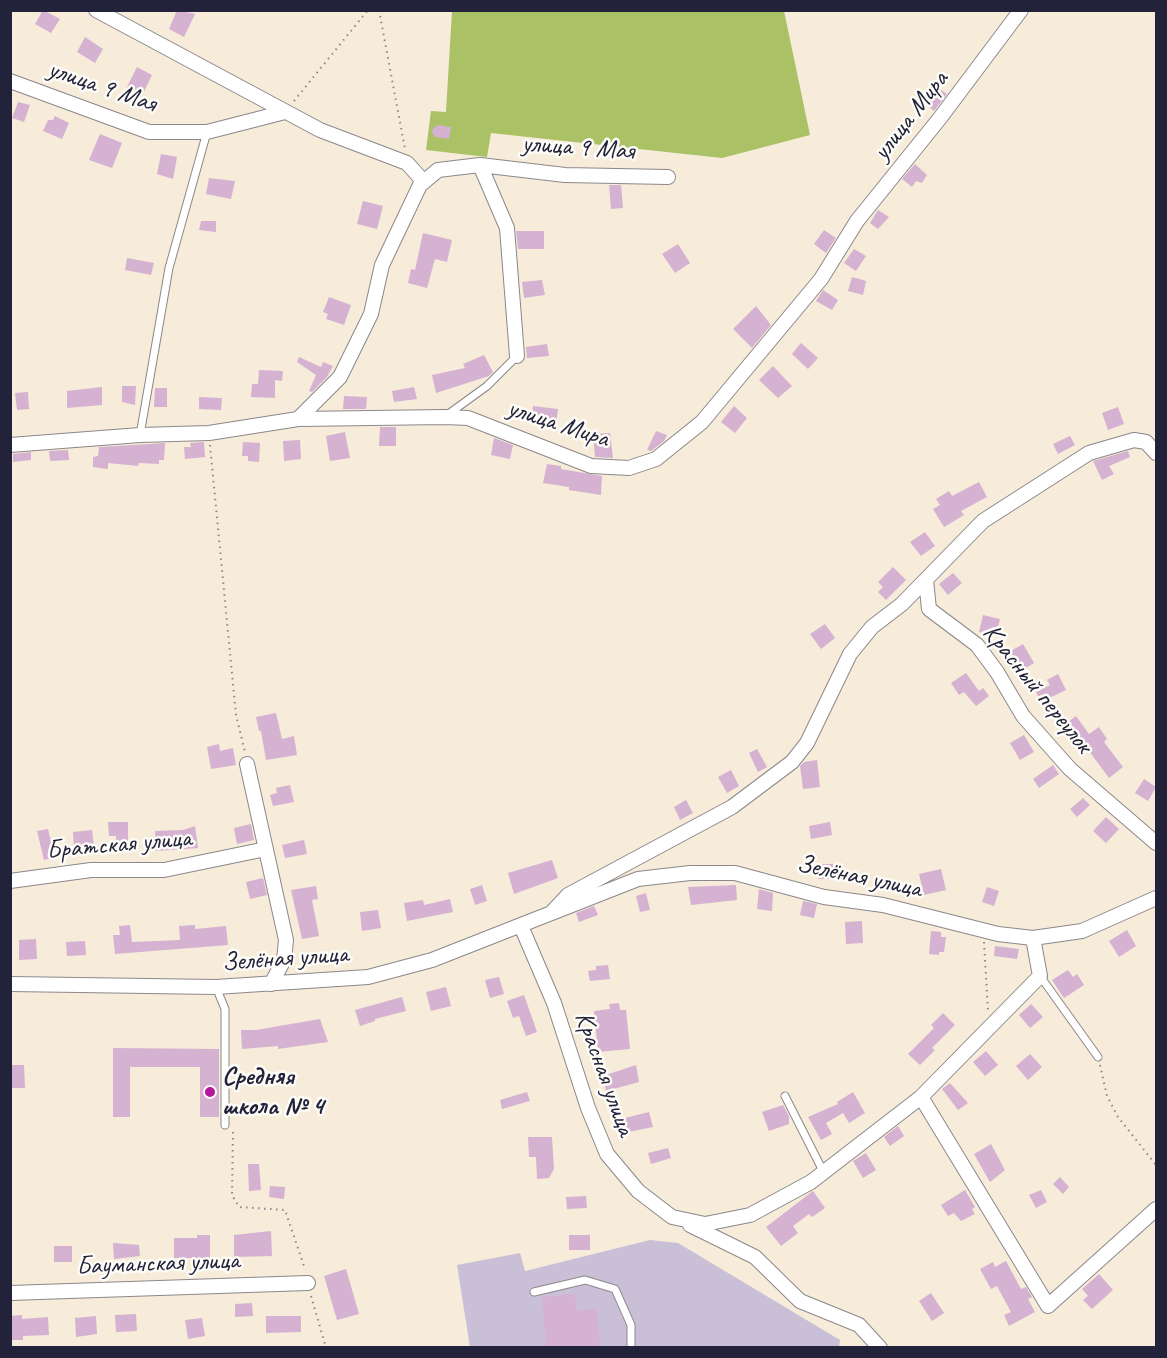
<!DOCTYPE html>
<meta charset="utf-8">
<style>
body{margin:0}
#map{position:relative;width:1167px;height:1358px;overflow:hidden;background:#f6ecd9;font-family:Caveat,sans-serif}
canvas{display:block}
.frame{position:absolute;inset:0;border:12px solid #22223b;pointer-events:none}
</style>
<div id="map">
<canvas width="1167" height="1358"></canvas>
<div class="frame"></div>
</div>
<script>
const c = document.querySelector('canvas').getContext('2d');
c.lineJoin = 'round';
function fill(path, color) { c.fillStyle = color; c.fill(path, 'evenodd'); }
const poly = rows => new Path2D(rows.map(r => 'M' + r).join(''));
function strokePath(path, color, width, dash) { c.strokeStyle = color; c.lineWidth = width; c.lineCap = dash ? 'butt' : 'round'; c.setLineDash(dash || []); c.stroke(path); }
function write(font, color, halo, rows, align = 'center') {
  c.font = font + ' Caveat,sans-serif'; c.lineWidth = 5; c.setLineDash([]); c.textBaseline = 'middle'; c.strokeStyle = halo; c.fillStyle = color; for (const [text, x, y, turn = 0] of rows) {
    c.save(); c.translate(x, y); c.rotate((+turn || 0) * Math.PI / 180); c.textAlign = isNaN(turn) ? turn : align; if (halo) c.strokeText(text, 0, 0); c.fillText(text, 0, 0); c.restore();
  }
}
fill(poly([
 [650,1240,678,1243,840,1340,839,1347,470,1347,457,1265,520,1253,525,1271]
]), '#c9bfd7');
fill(poly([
 [452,11,784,11,810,135,722,158,491,133,487,157,426,150,431,111,446,112]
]), '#aac166');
fill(poly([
 [43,10,60,19,51,33,35,24],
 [177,10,195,14,184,37,169,29],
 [85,37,103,49,95,63,77,52],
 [137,67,152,75,141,98,126,89],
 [938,88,947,94,934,111,927,105],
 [18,102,30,105,24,122,12,118],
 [55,116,69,123,62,139,43,131,48,120,53,120],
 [437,125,451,127,449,139,435,137,431,131],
 [100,134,122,143,112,168,89,160],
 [161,154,177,157,173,179,157,174],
 [915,164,927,175,922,183,916,181,912,187,902,179],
 [209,178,235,181,231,199,206,194],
 [609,185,621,185,623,208,611,209],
 [363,201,383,206,377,229,357,224],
 [878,210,889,217,878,229,870,223],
 [201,221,216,221,216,232,199,230],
 [824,230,836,238,826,253,814,244],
 [516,231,544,231,544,249,518,249],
 [423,233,452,240,447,262,435,259,427,288,408,283,411,269,415,270],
 [678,244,690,263,675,273,662,254],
 [854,249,866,256,856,271,844,263],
 [127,258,154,263,151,275,125,270],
 [852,277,866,281,863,295,848,291],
 [542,280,545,295,524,298,522,282],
 [823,290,838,300,832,310,816,301],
 [329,297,351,305,344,325,326,319,328,314,323,312],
 [756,306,771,325,752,348,733,329],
 [801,343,818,358,808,369,792,354],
 [547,344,549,356,527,358,526,347],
 [484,355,493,372,489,376,436,393,432,375,465,368,463,364],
 [299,357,321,367,323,362,333,366,327,377,312,392,309,391,316,375,297,362],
 [773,366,792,386,778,398,759,380],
 [259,370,283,371,282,381,275,380,275,398,251,397,252,384,258,384],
 [122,386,136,386,135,405,122,402],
 [102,387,102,405,67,408,67,391],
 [414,387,417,399,394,402,392,391],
 [155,388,167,388,167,407,154,407],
 [28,392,29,409,17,410,15,393],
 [344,396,367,397,366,409,343,409],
 [199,397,222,398,221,410,199,409],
 [533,406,558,409,556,425,531,422],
 [734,406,747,418,735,433,721,422],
 [1118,407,1124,424,1108,430,1102,413],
 [380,427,396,427,396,446,379,446],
 [656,431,667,435,664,441,651,451,647,450],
 [345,432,350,458,330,461,326,436],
 [610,433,613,458,595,457,593,434],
 [1070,436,1075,445,1058,454,1053,444],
 [494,438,513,445,510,459,491,455],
 [300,440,301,459,284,461,283,441],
 [204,442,205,457,185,459,184,447,191,447,190,443],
 [243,442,260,443,259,462,248,461,248,456,242,456],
 [165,443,164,460,159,460,159,464,139,463,138,466,108,463,108,469,93,467,93,457,98,456,99,447],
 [68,450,69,460,50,461,49,451],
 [1128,451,1130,457,1109,466,1114,474,1102,480,1093,461],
 [31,452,31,460,13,462,13,454],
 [547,464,561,466,561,469,602,476,601,495,569,490,569,487,543,483],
 [979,482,987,497,961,511,964,515,944,527,933,509,940,505,936,499,949,491,952,496],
 [925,532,935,546,921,556,910,542],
 [893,567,906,580,886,600,878,592,883,587,878,582],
 [953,573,962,583,948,595,939,584],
 [983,615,1000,619,996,636,979,632],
 [825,624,835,638,821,649,810,634],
 [1023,644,1034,663,1021,671,1009,652],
 [966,673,979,691,983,688,989,696,976,706,964,692,959,695,951,683],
 [1058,674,1066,690,1041,702,1036,692,1050,685,1047,680],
 [276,713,282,739,294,736,297,755,266,760,261,731,259,731,256,717],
 [1076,716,1089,734,1099,727,1107,739,1104,742,1123,767,1109,778,1075,732,1071,735,1064,725],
 [1024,735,1034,752,1020,760,1010,743],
 [219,744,220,751,233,748,236,765,211,769,207,747],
 [757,749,767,767,758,772,749,753],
 [817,760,820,787,803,789,800,766,804,762],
 [1053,765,1059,774,1039,788,1033,779],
 [731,770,739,786,727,793,718,777],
 [1144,779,1156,787,1148,801,1135,793],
 [290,785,294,802,273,806,270,795,277,793,276,788],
 [1083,798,1090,805,1077,817,1070,809],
 [686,800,693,813,680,820,674,807],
 [1106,817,1119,829,1106,843,1093,831],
 [108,822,128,822,128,851,116,851,116,836,109,836],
 [830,822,832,835,811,839,809,826],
 [251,824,254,840,237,844,234,828],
 [195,826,198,848,156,851,155,831,183,830],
 [48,829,55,857,44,860,37,831],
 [92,830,94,847,74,848,73,832],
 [304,840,307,854,285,858,282,845],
 [552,860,558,878,514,894,508,873],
 [819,864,833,864,832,879,818,879],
 [941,869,946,890,924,895,919,874],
 [263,878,267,895,250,899,246,882],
 [482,885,487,901,475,905,470,889],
 [736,885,737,900,691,905,688,887],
 [316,886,318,899,312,900,319,936,302,939,291,890],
 [987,887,999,891,994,906,982,902],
 [759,889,773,893,772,911,757,909],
 [646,893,650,910,640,912,636,896],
 [450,899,453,912,407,921,404,903,423,900,424,905],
 [803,901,817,904,814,918,800,915],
 [594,906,598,915,579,922,576,913],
 [378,910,381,928,362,931,360,912],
 [862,921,863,943,846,944,845,922],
 [130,925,132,942,180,940,179,926,195,925,195,929,226,926,228,945,115,954,113,935,120,935,119,926],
 [1127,930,1136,946,1119,957,1109,941],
 [931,931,941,932,941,937,946,937,944,952,939,952,939,955,929,954],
 [36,939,37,959,19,960,19,940],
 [85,941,86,955,67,956,66,942],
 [995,946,1019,949,1017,959,994,956],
 [608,965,610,979,590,981,588,971,596,970,596,966],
 [1068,970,1073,977,1077,974,1084,985,1064,998,1052,980],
 [499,977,504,994,490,998,485,980],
 [446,987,451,1006,431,1011,426,992],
 [524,995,537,1032,526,1036,519,1016,513,1018,507,1001],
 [402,997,406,1011,375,1019,375,1021,360,1026,355,1010],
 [619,1003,620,1010,626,1010,630,1049,598,1052,594,1011,610,1009,609,1004],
 [1031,1004,1043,1017,1030,1028,1019,1015],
 [943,1013,955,1025,932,1048,935,1050,920,1065,908,1054,934,1028,931,1025],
 [320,1019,328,1042,278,1049,278,1046,242,1049,241,1030,256,1030],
 [113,1048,219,1049,219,1117,200,1117,200,1067,130,1067,130,1117,113,1117],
 [986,1051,998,1065,985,1076,973,1062],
 [1030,1054,1042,1067,1028,1080,1016,1066],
 [10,1065,24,1065,25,1088,10,1088],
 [636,1065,639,1082,606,1091,603,1076],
 [950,1083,968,1103,958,1110,942,1089],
 [527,1092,530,1101,502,1109,500,1100],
 [853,1092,865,1113,849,1123,843,1113,826,1123,832,1134,821,1140,808,1117,838,1104,837,1102],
 [783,1105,789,1116,789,1124,769,1131,762,1112],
 [649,1112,653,1127,624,1133,621,1119],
 [898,1126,904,1136,890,1146,884,1137],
 [528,1137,552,1137,554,1169,549,1178,537,1179,536,1157,529,1157],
 [991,1144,1005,1170,990,1182,974,1154],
 [668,1148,671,1158,651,1164,648,1153],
 [866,1153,876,1170,863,1178,853,1161],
 [248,1164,259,1164,261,1190,249,1191],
 [1060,1177,1069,1187,1063,1194,1053,1184],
 [270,1186,285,1187,284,1199,269,1197],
 [965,1190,975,1207,972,1209,975,1214,961,1221,954,1213,948,1216,941,1205],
 [1041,1190,1047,1202,1036,1208,1029,1195],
 [813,1191,825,1208,812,1217,809,1214,793,1226,798,1233,781,1246,766,1227],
 [586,1196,587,1208,567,1209,566,1197],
 [271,1231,272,1256,234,1257,234,1235],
 [197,1235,210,1235,210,1258,174,1258,174,1238,197,1238],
 [569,1235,590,1235,590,1250,569,1250],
 [113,1243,139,1245,140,1256,114,1259],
 [54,1246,72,1246,72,1262,54,1262],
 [1006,1261,1021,1289,1026,1287,1032,1297,1028,1299,1035,1312,1009,1326,1004,1315,1011,1312,997,1286,991,1289,980,1269,993,1262,995,1267],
 [346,1269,359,1314,337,1320,324,1276],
 [1099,1274,1113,1290,1092,1309,1083,1300,1088,1296,1082,1289],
 [931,1293,944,1313,932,1321,919,1301],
 [575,1294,576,1310,597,1309,600,1347,546,1347,542,1297],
 [252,1303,253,1316,235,1317,235,1304],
 [136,1314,137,1331,116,1332,115,1315],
 [22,1315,22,1319,48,1317,49,1335,23,1336,23,1340,10,1340,10,1316],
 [96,1316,97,1334,76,1337,75,1318],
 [266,1316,301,1316,301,1332,266,1333],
 [202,1318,205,1336,188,1339,185,1320]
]), '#d5b1d2');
const lane = poly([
 [447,415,487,386,517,356],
 [140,435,169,268,207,132],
 [1040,976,1098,1057],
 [216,987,225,1009,225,1125],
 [785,1096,824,1173],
 [534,1292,585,1280,615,1289,631,1325,631,1348]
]);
const street = poly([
 [96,10,320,130,407,163,424,182],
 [10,81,149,132,207,132,285,112],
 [480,165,507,228,517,356],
 [298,419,340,377,371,314,382,265,420,185,438,170,480,165,565,175,668,177],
 [10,445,140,435,209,433,298,419,445,417,468,418,591,466,629,468,656,459,702,422,821,279,857,221,940,118,1021,10],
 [926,580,929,609,977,645,997,672,1023,716,1070,769,1156,843],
 [247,764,286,940,284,960,271,984],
 [10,881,91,870,164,870,266,849],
 [553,911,568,895,732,807,792,762,807,743,850,654,872,627,902,604,983,521,1089,453,1134,440,1146,442,1156,453],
 [521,926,554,1003,588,1108,607,1154,638,1191,672,1217,705,1224,750,1215,811,1182,921,1097,1040,976,1033,938],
 [10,984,216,987,368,977,432,960,638,879,690,873,735,873,824,897,883,905,998,934,1033,938,1082,931,1156,898],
 [921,1097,1048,1306,1156,1209],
 [690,1225,755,1257,800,1301,859,1325,880,1348],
 [10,1293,308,1283]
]);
strokePath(lane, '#8c878a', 9);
strokePath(street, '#8c878a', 16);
strokePath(poly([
 [379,10,405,149],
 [294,101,368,10],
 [210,445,236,715,245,752],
 [984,942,988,1011],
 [1100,1065,1107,1096,1118,1117,1156,1165],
 [233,1132,232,1195,239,1207,285,1210,305,1269],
 [311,1296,326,1348],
 [1154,1348,1156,1345]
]), '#8c878a', 2, [1.5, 4.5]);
strokePath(lane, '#fff', 7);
strokePath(street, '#fff', 14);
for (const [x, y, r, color] of [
 [210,1092,6,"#b5179e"]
]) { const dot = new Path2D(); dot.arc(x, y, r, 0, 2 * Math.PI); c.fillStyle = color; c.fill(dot); strokePath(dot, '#fdfcf7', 2); }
write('26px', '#22223b', '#fdfcf7', [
 ["улица 9 Мая",102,87,19],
 ["улица Мира",911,116,-52],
 ["улица 9 Мая",578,148,4],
 ["улица Мира",558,424,18],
 ["Красный переулок",1037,689,51],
 ["Братская улица",119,845,-5],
 ["Зелёная улица",859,877,12],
 ["Зелёная улица",285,959,-4],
 ["Красная улица",604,1074,70],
 ["Бауманская улица",158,1264,-2]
]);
write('bold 26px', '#22223b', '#fdfcf7', [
 ["Средняя",222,1077],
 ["школа № 4",222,1107]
], 'left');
</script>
